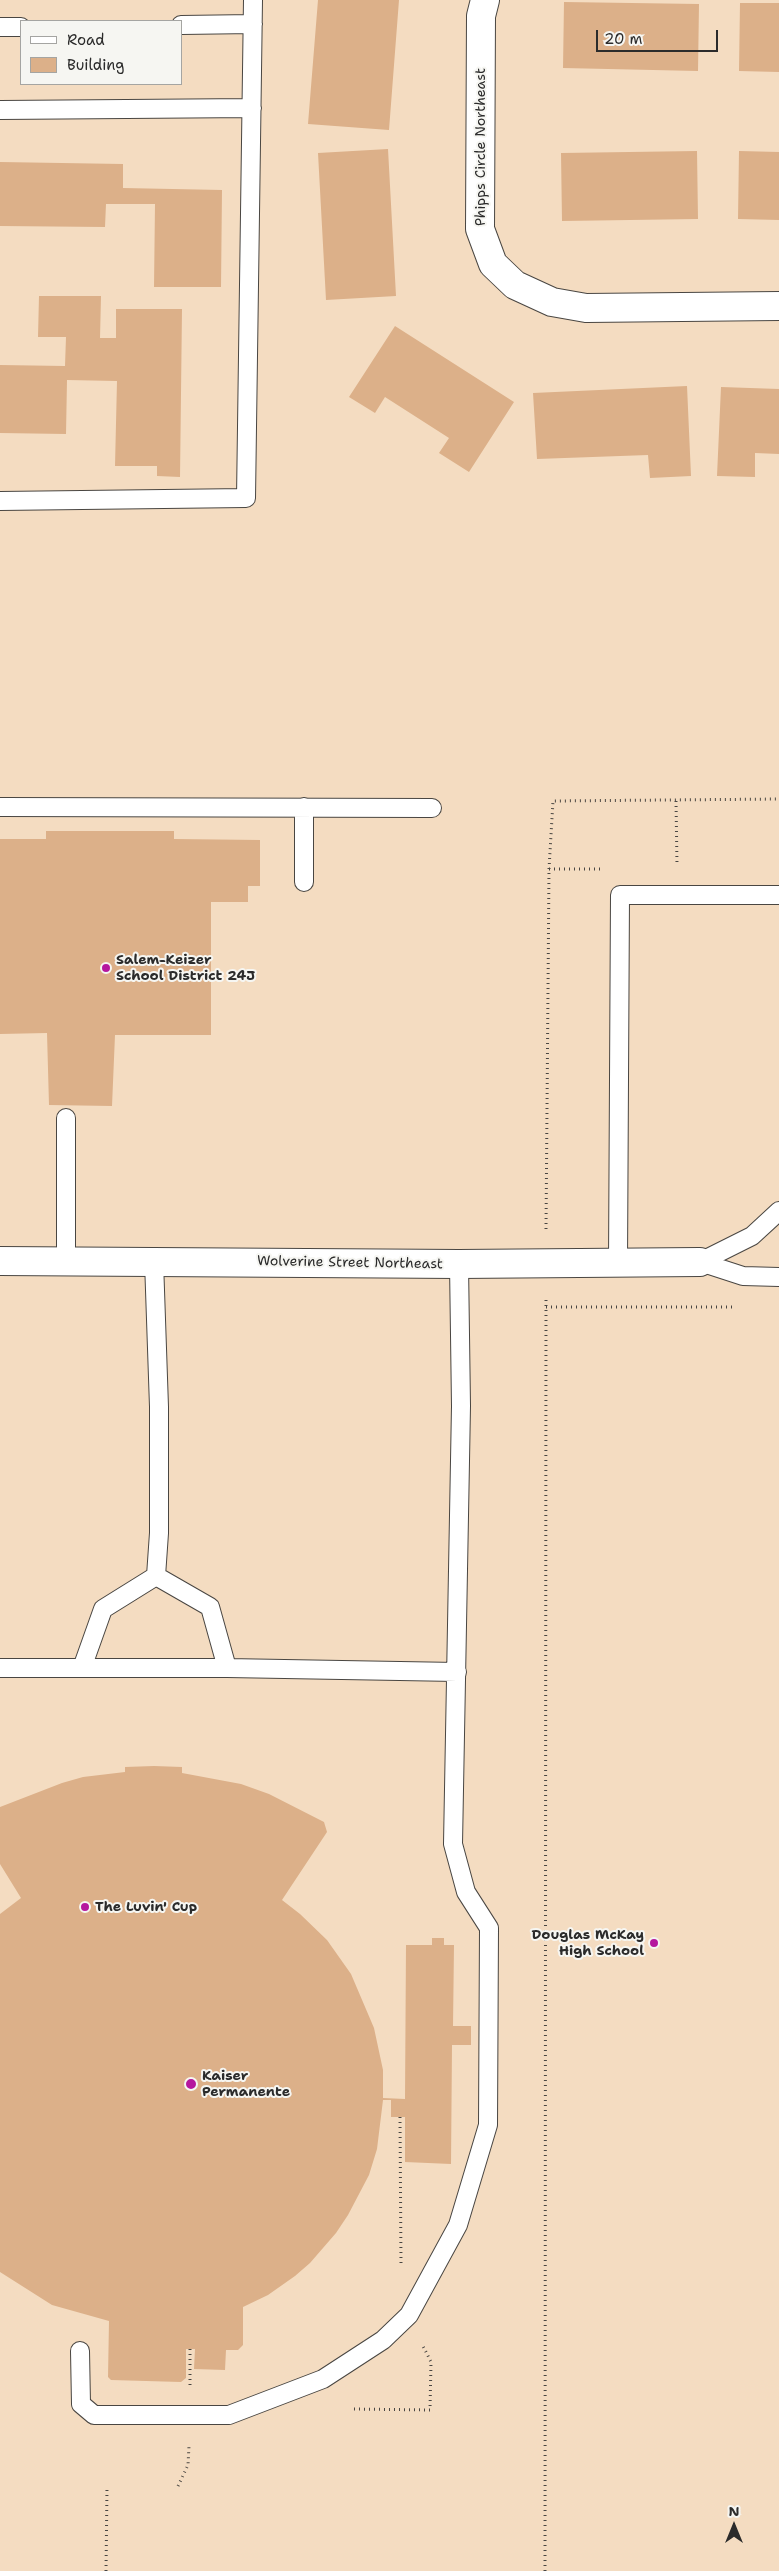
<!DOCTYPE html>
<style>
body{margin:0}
#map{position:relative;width:779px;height:2571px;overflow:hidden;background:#f4dcc1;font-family:"Shantell Sans",sans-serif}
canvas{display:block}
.legend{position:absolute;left:20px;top:20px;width:162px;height:65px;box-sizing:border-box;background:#f6f6f2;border:1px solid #a5a5a2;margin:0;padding:6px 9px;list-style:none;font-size:15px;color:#2b2b2b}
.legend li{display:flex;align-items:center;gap:10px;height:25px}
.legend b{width:25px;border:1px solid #a5a5a2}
.north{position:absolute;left:709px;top:2501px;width:50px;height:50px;-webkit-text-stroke:4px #f6f6f2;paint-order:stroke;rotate:0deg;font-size:14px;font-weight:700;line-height:20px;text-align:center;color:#2b2b2b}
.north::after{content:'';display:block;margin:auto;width:18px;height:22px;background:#2b2b2b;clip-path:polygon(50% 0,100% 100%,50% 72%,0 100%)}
.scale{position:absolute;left:596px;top:30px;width:122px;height:22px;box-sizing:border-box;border:2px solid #2b2b2b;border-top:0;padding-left:6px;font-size:15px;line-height:18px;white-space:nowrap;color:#2b2b2b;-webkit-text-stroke:4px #f6f6f2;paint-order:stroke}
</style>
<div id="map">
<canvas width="779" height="2571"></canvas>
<ul class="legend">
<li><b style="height:6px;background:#fff"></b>Road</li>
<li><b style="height:14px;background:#dcb089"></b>Building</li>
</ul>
<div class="north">N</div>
<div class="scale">20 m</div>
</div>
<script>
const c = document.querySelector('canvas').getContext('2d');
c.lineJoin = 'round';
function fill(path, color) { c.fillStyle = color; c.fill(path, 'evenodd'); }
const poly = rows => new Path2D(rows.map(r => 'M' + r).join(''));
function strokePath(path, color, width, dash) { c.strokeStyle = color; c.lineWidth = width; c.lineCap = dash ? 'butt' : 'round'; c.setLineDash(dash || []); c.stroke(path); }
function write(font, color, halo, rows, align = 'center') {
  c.font = font + ' "Shantell Sans",sans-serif'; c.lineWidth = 4; c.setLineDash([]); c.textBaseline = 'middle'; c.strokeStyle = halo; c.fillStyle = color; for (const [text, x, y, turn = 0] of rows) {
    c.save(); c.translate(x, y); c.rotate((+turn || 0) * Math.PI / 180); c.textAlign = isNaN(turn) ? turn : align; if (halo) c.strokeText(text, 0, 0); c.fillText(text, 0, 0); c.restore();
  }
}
fill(poly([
 [318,0,399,0,389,130,308,124],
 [564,2,699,4,698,71,563,68],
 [740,3,779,3,779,72,739,71],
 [388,149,396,296,326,300,318,153],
 [697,151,698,219,562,221,561,153],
 [739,151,779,152,779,220,738,219],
 [0,162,123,164,123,188,222,190,221,287,154,287,155,204,106,204,105,227,0,226],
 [39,296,101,296,100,338,116,338,116,309,182,309,180,477,157,476,157,466,115,466,117,381,67,380,66,434,0,433,0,365,65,366,66,337,38,337],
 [395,326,514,402,469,472,439,453,449,438,385,397,375,413,349,397],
 [687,386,691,476,650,478,648,455,537,459,533,393],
 [721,387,779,389,779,454,755,453,755,477,717,476],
 [46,831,174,831,174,839,260,840,260,886,248,886,248,902,211,902,211,1035,115,1035,112,1106,49,1105,47,1033,0,1034,0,839,46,839],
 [154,1766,182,1767,182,1773,241,1784,269,1794,324,1822,327,1832,282,1900,300,1914,327,1940,351,1974,374,2028,383,2070,383,2098,405,2099,406,1945,432,1945,432,1938,444,1938,444,1945,454,1945,453,2026,471,2026,471,2045,452,2045,451,2164,405,2162,405,2117,391,2117,391,2100,383,2100,377,2149,369,2175,348,2215,336,2233,310,2263,295,2276,268,2295,243,2307,243,2345,238,2350,226,2350,225,2370,194,2369,195,2349,186,2349,186,2378,181,2382,111,2380,108,2377,109,2321,52,2305,0,2272,0,1914,21,1898,0,1864,0,1807,62,1783,83,1777,125,1772,125,1767]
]), '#dcb089');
const lane = poly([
 [181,25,253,24],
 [0,27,21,27],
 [0,110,252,108],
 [0,501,246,498,253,0],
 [0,807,432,808],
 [304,807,304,882],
 [66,1118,66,1261],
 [154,1261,159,1407,159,1533,156,1576],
 [700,1262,752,1236,779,1211],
 [700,1262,743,1276,779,1277],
 [618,1263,620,895,779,895],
 [156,1576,210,1607,227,1668],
 [0,1668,227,1668,457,1672],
 [82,1668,103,1609,156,1576],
 [80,2351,81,2404,94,2415,229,2415,323,2379,383,2340,409,2315,458,2225,488,2125,489,1928,466,1892,453,1844,461,1406,459,1264]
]);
const street = poly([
 [485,0,481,16,480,229,493,264,515,285,552,302,586,308,779,306]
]);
const secondary = poly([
 [0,1261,459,1264,700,1262]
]);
strokePath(lane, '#494642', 20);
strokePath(street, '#494642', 30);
strokePath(secondary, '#494642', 30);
strokePath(poly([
 [676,801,677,865],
 [549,869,604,869],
 [546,1229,549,869,553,801,779,799],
 [546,1307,736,1307],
 [400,2117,401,2264],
 [190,2349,190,2385],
 [354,2409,430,2410,431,2362,422,2344],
 [178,2486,188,2465,189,2446],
 [106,2571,107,2487],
 [545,2571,546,1298]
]), '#494642', 3, [1, 4]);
strokePath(lane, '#fff', 18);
strokePath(street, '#fff', 28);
strokePath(secondary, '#fff', 28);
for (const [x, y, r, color] of [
 [106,968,5,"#b5179e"],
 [85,1907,5,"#b5179e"],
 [654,1943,5,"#b5179e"],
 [191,2084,6,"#b5179e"]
]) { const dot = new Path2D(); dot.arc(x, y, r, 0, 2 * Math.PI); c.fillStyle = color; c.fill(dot); strokePath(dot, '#f6f6f2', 2); }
write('14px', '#2b2b2b', '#f6f6f2', [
 ["Phipps Circle Northeast",481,147,-90],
 ["Wolverine Street Northeast",350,1263,1]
]);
write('bold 14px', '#2b2b2b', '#f6f6f2', [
 ["Salem-Keizer",116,960],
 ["School District 24J",116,976],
 ["The Luvin' Cup",95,1907],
 ["Douglas McKay",644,1935,"right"],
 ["High School",644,1951,"right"],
 ["Kaiser",202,2076],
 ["Permanente",202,2092]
], 'left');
</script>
